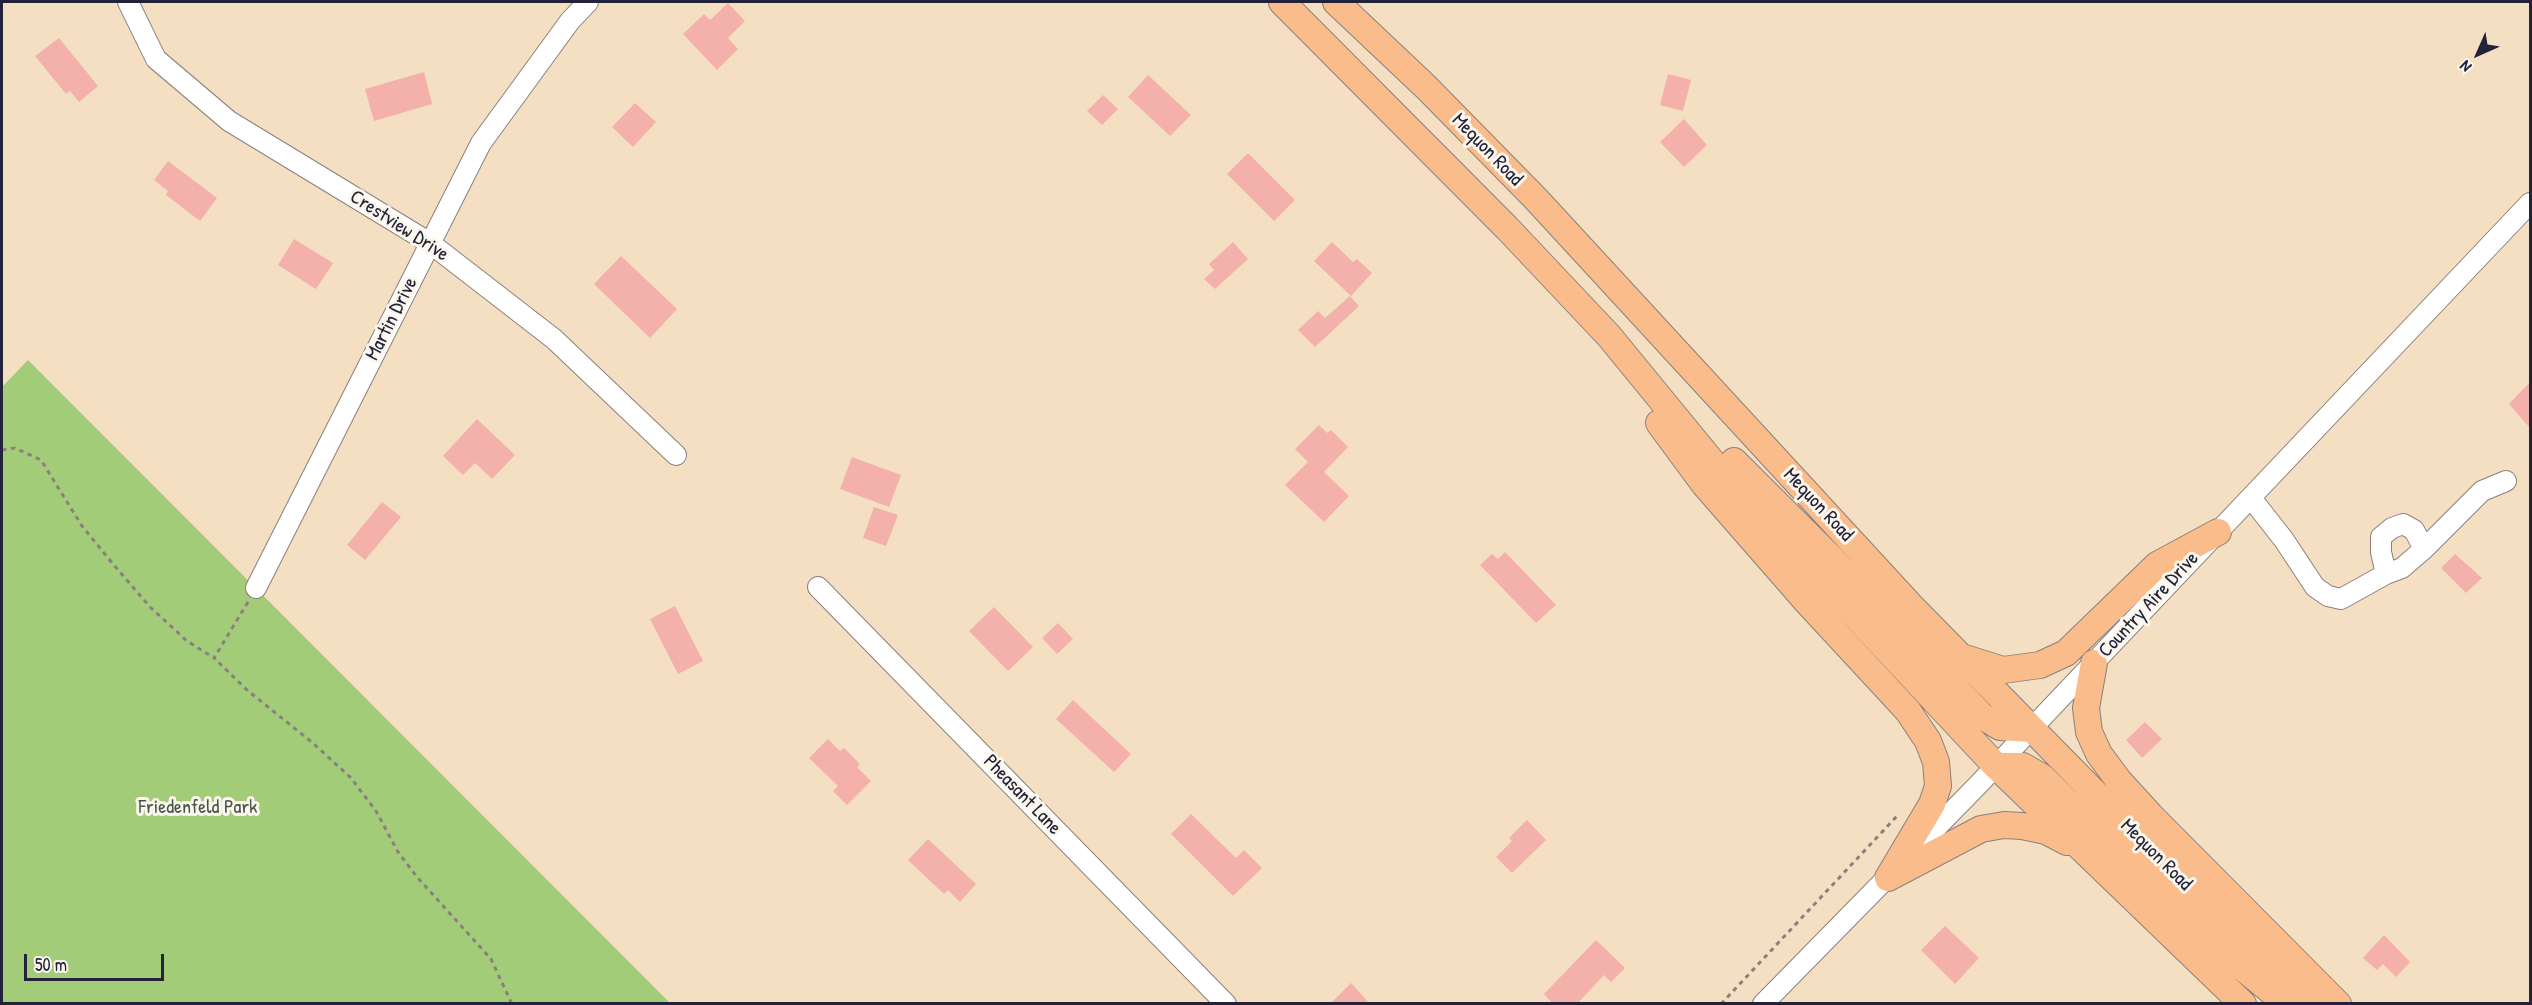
<!DOCTYPE html>
<style>
body{margin:0}
#map{position:relative;width:2532px;height:1005px;overflow:hidden;background:#f4dfc2;font-family:"Patrick Hand",sans-serif}
canvas{display:block}
.frame{position:absolute;inset:0;border:3px solid #22223b;pointer-events:none}
.north{position:absolute;left:2448px;top:24px;width:60px;height:60px;-webkit-text-stroke:4px #fbf7ec;paint-order:stroke;rotate:225deg;font-size:16px;font-weight:700;line-height:24px;text-align:center;color:#22223b}
.north::after{content:'';display:block;margin:auto;width:21px;height:27px;background:#22223b;clip-path:polygon(50% 0,100% 100%,50% 72%,0 100%)}
.scale{position:absolute;left:24px;top:954px;width:140px;height:27px;box-sizing:border-box;border:3px solid #22223b;border-top:0;padding-left:8px;font-size:18px;line-height:21px;white-space:nowrap;color:#22223b;-webkit-text-stroke:4px #fbf7ec;paint-order:stroke}
</style>
<div id="map">
<canvas width="2532" height="1005"></canvas>
<div class="frame"></div>
<div class="north">N</div>
<div class="scale">50 m</div>
</div>
<script>
const c = document.querySelector('canvas').getContext('2d');
c.lineJoin = 'round';
function fill(path, color) { c.fillStyle = color; c.fill(path, 'evenodd'); }
const poly = rows => new Path2D(rows.map(r => 'M' + r).join(''));
function strokePath(path, color, width, dash) { c.strokeStyle = color; c.lineWidth = width; c.lineCap = dash ? 'butt' : 'round'; c.setLineDash(dash || []); c.stroke(path); }
function write(font, color, halo, rows, align = 'center') {
  c.font = font + ' "Patrick Hand",sans-serif'; c.lineWidth = 6; c.setLineDash([]); c.textBaseline = 'middle'; c.strokeStyle = halo; c.fillStyle = color; for (const [text, x, y, turn = 0] of rows) {
    c.save(); c.translate(x, y); c.rotate((+turn || 0) * Math.PI / 180); c.textAlign = isNaN(turn) ? turn : align; if (halo) c.strokeText(text, 0, 0); c.fillText(text, 0, 0); c.restore();
  }
}
fill(poly([
 [28,360,670,1003,2,1004,2,387]
]), '#a3cc78');
fill(poly([
 [728,3,745,21,728,38,738,49,717,70,683,34,704,14,710,20],
 [59,38,98,86,79,102,70,91,66,94,35,56],
 [424,72,432,104,374,121,365,89],
 [1668,74,1691,80,1683,111,1660,105],
 [1148,75,1191,115,1170,136,1128,97],
 [1103,95,1118,109,1102,125,1087,111],
 [635,103,656,122,633,147,612,127],
 [1684,119,1707,145,1684,167,1660,142],
 [1248,153,1295,200,1274,221,1227,174],
 [168,161,217,198,200,221,166,195,168,191,154,180],
 [294,239,333,263,316,289,278,265],
 [1233,242,1248,259,1215,289,1204,279,1214,270,1209,264],
 [1332,242,1353,262,1357,259,1372,273,1351,296,1314,261],
 [621,256,677,309,650,338,594,284],
 [1350,296,1359,306,1315,347,1298,330,1318,311,1325,318],
 [2530,382,2530,428,2509,404],
 [477,419,515,455,492,479,475,463,463,475,443,456],
 [1319,425,1327,433,1331,430,1348,447,1324,472,1349,496,1324,522,1285,485,1308,462,1295,449],
 [852,457,901,475,889,507,840,489],
 [382,502,401,517,365,560,347,545],
 [874,507,898,515,886,546,863,538],
 [1505,552,1556,605,1536,623,1480,565,1492,554,1498,559],
 [2455,554,2482,578,2466,593,2441,568],
 [675,606,703,661,678,674,650,619],
 [994,607,1033,647,1008,671,969,631],
 [1058,623,1073,639,1057,654,1042,638],
 [1073,700,1131,754,1114,772,1056,719],
 [2145,722,2162,739,2142,758,2126,740],
 [828,739,840,751,844,748,860,764,857,767,871,781,847,805,833,791,838,786,809,758],
 [1191,814,1236,858,1244,850,1262,868,1233,896,1171,834],
 [1527,820,1546,840,1512,873,1496,857,1512,841,1509,838],
 [928,839,976,884,960,902,948,890,944,894,908,860],
 [1945,926,1979,958,1955,984,1921,950],
 [2384,935,2410,962,2396,977,2383,964,2377,970,2363,958],
 [1596,940,1625,968,1611,982,1604,975,1577,1004,1553,1004,1544,994],
 [1351,983,1370,1004,1330,1004]
]), '#f4b0ab');
const minor = poly([
 [128,2,156,59,229,121,430,243,554,339,676,455],
 [2251,498,2284,540,2315,587,2328,596,2341,599,2386,574,2402,568,2424,549,2482,491,2506,481],
 [2386,574,2381,552,2381,537,2392,528,2403,524,2414,530,2424,549],
 [818,587,1226,1004],
 [256,588,481,143,570,21,588,2],
 [1763,1004,1976,787,2530,203]
]);
const major = poly([
 [1282,2,1507,228,1609,336,1718,469,1996,766,2243,1004],
 [1336,2,1426,87,1536,199,1911,606,2216,916,2306,1004],
 [1659,423,1704,484,1807,602,1908,711,1928,741,1936,762,1938,786,1932,804,1888,878],
 [1734,461,1830,557,1982,716,2000,727,2031,729],
 [1965,658,2003,670,2040,665,2066,653,2157,565,2218,532],
 [2094,663,2086,708,2089,732,2099,754,2119,781,2151,816,2338,1004],
 [1996,766,2023,766,2042,777,2200,933,2276,995],
 [1888,878,1981,829,2004,825,2022,826,2046,831,2067,842]
]);
strokePath(minor, '#8b807e', 22);
strokePath(major, '#8b807e', 28);
strokePath(poly([
 [2,450,15,448,41,460,82,526,113,564,150,607,187,641,214,658],
 [248,602,214,658,247,690,314,744,351,778,376,811,398,852,417,877,491,959,512,1004],
 [1721,1004,1897,816]
]), '#8b807e', 3, [4.5, 4.5]);
strokePath(minor, '#fff', 20);
strokePath(major, '#f9bc8a', 26);
write('20px', '#22223b', '#fbf7ec', [
 ["Mequon Road",1487,150,46],
 ["Crestview Drive",399,226,33],
 ["Martin Drive",392,319,-63],
 ["Mequon Road",1818,505,47],
 ["Country Aire Drive",2149,605,-47],
 ["Pheasant Lane",1022,795,46],
 ["Mequon Road",2156,855,45]
]);
write('20px', '#49554d', '#fbf7ec', [
 ["Friedenfeld Park",198,808]
]);
</script>
